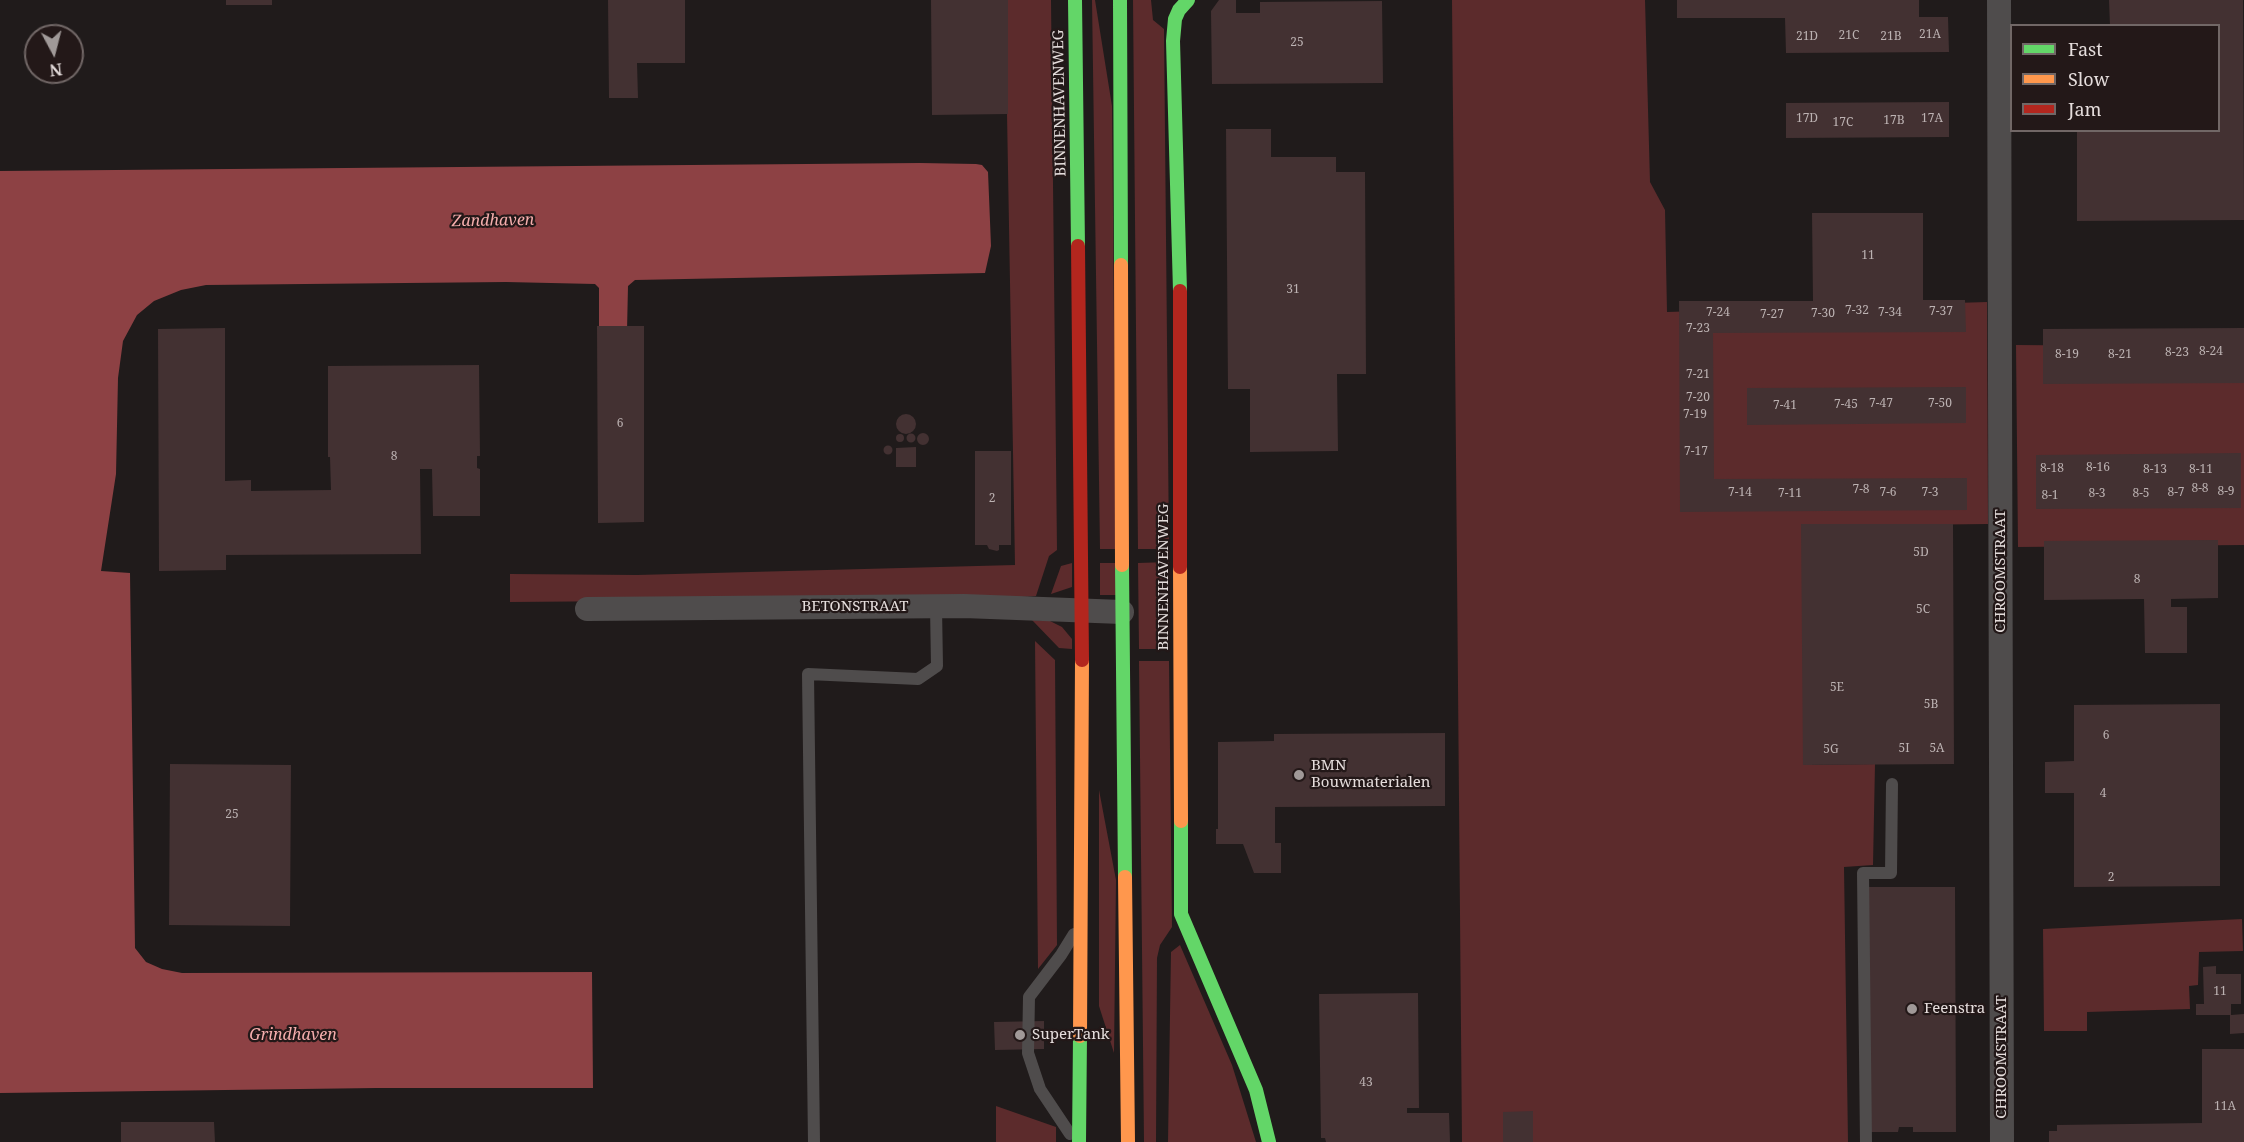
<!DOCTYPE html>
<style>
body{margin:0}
#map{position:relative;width:2244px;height:1142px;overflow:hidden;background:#201b1b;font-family:"Noto Serif",serif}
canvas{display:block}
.legend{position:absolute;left:2010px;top:24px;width:210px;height:108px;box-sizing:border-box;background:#231818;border:2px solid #716766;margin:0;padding:8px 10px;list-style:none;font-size:18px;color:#e5dddc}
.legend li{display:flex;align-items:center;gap:12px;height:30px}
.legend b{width:30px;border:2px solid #716766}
.north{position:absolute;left:24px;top:24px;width:60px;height:60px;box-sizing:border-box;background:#231818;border:2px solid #716766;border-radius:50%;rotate:173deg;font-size:16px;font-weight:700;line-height:24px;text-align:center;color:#e5dddc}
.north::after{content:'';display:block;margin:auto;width:21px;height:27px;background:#a09998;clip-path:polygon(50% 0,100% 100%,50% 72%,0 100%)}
</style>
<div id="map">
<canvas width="2244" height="1142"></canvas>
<ul class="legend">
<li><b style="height:8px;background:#63d668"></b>Fast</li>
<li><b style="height:8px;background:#ff974d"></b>Slow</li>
<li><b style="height:8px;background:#b3261e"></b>Jam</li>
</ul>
<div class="north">N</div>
</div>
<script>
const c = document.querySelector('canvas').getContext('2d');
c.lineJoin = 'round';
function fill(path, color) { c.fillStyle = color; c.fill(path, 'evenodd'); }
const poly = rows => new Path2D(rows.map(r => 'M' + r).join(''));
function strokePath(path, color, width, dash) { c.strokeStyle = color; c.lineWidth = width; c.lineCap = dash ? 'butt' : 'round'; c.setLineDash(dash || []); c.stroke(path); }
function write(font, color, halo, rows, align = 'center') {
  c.font = font + ' "Noto Serif",serif'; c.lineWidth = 4.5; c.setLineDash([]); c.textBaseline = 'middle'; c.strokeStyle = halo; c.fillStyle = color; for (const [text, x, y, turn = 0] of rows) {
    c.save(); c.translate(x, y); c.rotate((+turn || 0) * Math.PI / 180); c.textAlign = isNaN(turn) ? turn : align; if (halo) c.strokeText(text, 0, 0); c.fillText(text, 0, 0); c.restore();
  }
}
fill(poly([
 [1005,0,1051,0,1057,550,1049,556,1036,596,1008,598,510,602,510,574,637,575,1015,565],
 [1092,0,1095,0,1112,106,1116,549,1100,549],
 [1133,0,1151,0,1153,20,1164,29,1169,549,1138,549],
 [1452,0,1645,0,1650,182,1665,210,1667,312,1987,302,1988,524,1814,526,1812,765,1875,764,1873,865,1844,867,1848,1142,1462,1142],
 [2016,345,2137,346,2244,366,2244,545,2018,547],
 [1169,562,1169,649,1139,649,1138,563],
 [1072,563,1072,587,1051,594,1061,566],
 [1100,563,1116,563,1116,595,1100,595],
 [1032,620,1050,621,1062,627,1072,639,1072,649,1059,648],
 [1035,641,1055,660,1057,945,1038,969],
 [1139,661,1169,661,1172,927,1160,945,1157,958,1156,1142,1144,1142],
 [1099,790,1116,880,1114,1053,1099,1006],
 [2242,919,2243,951,2199,952,2198,985,2189,986,2190,1009,2087,1012,2087,1031,2044,1031,2043,929],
 [1180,945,1232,1065,1256,1142,1168,1142,1171,952],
 [996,1106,1056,1127,1056,1142,996,1142]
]), '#5c2b2c');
fill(poly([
 [920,163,976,164,982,165,988,172,991,246,985,273,635,280,628,286,627,331,599,332,599,288,595,284,506,282,206,285,181,290,154,301,137,315,123,341,118,378,116,474,101,571,130,573,135,948,146,962,162,969,182,973,592,972,593,1088,376,1088,0,1093,0,171]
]), '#8d4144');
fill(poly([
 [226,0,272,0,272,5,226,5],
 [608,0,685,0,685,63,637,63,638,98,609,98],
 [931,0,1008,0,1008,114,932,115],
 [1219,0,1236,0,1236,13,1260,13,1260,2,1382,1,1383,83,1212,84,1211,11],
 [1677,0,1919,0,1919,17,1948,17,1949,52,1786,53,1785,18,1677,18],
 [2109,0,2243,0,2244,220,2077,221,2077,130,2218,130,2218,26,2110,26],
 [1949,102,1949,137,1786,138,1786,103],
 [1226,129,1271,129,1271,157,1336,157,1336,172,1365,172,1366,374,1337,374,1338,451,1250,452,1250,389,1228,389],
 [1812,213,1923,213,1923,300,1965,300,1966,332,1713,333,1714,479,1967,478,1967,510,1680,512,1679,301,1813,301],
 [597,326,644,326,644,522,598,523],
 [225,328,225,481,251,480,251,491,331,490,330,457,328,457,328,366,479,365,480,456,477,456,477,468,480,469,480,516,433,516,432,469,420,469,421,554,226,555,226,570,159,571,158,329],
 [2244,328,2244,383,2043,384,2043,329],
 [1966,387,1966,423,1747,425,1747,388],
 '896 424a10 10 0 1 1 20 0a10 10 0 1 1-20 0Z',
 '917 439a6 6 0 1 1 12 0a6 6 0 1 1-12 0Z',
 '906.5 438a4.5 4.5 0 1 1 9 0a4.5 4.5 0 1 1-9 0Z',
 '896 438a4 4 0 1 1 8 0a4 4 0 1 1-8 0Z',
 '883.5 450a4.5 4.5 0 1 1 9 0a4.5 4.5 0 1 1-9 0Z',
 [916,447,916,467,896,467,896,448],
 [975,451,1011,451,1011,545,999,545,999,550,997,551,989,549,987,545,975,545],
 [2241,453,2241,508,2036,509,2036,455],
 [1801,524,1953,524,1954,764,1803,765],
 [2218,540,2218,598,2171,599,2171,607,2187,607,2187,653,2145,653,2144,599,2044,600,2044,541],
 [2220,704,2220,886,2074,887,2074,793,2045,793,2045,762,2074,761,2074,705],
 [1445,733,1445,806,1275,807,1275,843,1281,843,1281,873,1254,873,1243,844,1216,844,1216,829,1218,829,1218,742,1274,741,1274,734],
 [170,764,291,765,290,926,169,925],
 [1868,887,1955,887,1956,1132,1913,1132,1913,1127,1899,1127,1898,1132,1870,1132],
 [2216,966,2216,974,2241,974,2241,1004,2231,1004,2231,1015,2244,1014,2244,1033,2230,1034,2230,1015,2196,1015,2196,1004,2204,1004,2203,967],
 [1418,993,1419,1108,1407,1108,1407,1113,1449,1113,1450,1142,1326,1142,1325,1138,1321,1138,1319,994],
 [1044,1021,1044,1049,995,1050,994,1022],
 [2202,1049,2244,1049,2244,1142,2049,1142,2049,1131,2057,1131,2057,1125,2202,1123],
 [1533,1111,1533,1142,1503,1142,1503,1112],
 [121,1122,214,1122,215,1142,121,1142]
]), '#433132');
strokePath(poly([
 [1070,1134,1040,1089,1028,1053,1029,997,1061,955,1074,934],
 [814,1142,808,674,918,679,937,666,936,607],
 [1866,1142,1863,873,1891,873,1892,784]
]), '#4f4c4c', 12);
strokePath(poly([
 [1999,0,2002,1142],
 [587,609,964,606,1122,612]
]), '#4f4c4c', 24);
strokePath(poly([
 [1075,0,1078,246],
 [1120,0,1121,265],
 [1180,291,1173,41,1175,19,1179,10,1188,0],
 [1122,565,1125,877],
 [1181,821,1181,914,1256,1090,1269,1142],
 [1079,1142,1080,1036]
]), '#63d668', 14);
strokePath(poly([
 [1121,265,1122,565],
 [1180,567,1181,821],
 [1125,877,1128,1142],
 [1080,1036,1082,660]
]), '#ff974d', 14);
strokePath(poly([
 [1078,246,1082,660],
 [1180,291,1180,567]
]), '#b3261e', 14);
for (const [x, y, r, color] of [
 [1299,775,6,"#a09998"],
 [1912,1009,6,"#a09998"],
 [1020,1035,6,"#a09998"]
]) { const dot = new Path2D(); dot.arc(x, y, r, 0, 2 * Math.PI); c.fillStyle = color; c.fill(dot); strokePath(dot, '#231818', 2); }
write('12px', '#bcb2b2', null, [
 ["21A",1930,35],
 ["21C",1849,36],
 ["21D",1807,37],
 ["21B",1891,37],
 ["25",1297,43],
 ["17D",1807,119],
 ["17A",1932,119],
 ["17B",1894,121],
 ["17C",1843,123],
 ["11",1868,256],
 ["31",1293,290],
 ["7-32",1857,311],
 ["7-37",1941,312],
 ["7-24",1718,313],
 ["7-34",1890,313],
 ["7-30",1823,314],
 ["7-27",1772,315],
 ["7-23",1698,329],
 ["8-24",2211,352],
 ["8-23",2177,353],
 ["8-19",2067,355],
 ["8-21",2120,355],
 ["7-21",1698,375],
 ["7-20",1698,398],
 ["7-47",1881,404],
 ["7-50",1940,404],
 ["7-45",1846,405],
 ["7-41",1785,406],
 ["7-19",1695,415],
 ["6",620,424],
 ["7-17",1696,452],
 ["8",394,457],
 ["8-16",2098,468],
 ["8-18",2052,469],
 ["8-13",2155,470],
 ["8-11",2201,470],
 ["8-8",2200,489],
 ["7-8",1861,490],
 ["8-9",2226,492],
 ["7-14",1740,493],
 ["7-6",1888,493],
 ["7-3",1930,493],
 ["8-7",2176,493],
 ["7-11",1790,494],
 ["8-3",2097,494],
 ["8-5",2141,494],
 ["8-1",2050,496],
 ["2",992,499],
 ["5D",1921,553],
 ["8",2137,580],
 ["5C",1923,610],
 ["5E",1837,688],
 ["5B",1931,705],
 ["6",2106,736],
 ["5I",1904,749],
 ["5A",1937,749],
 ["5G",1831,750],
 ["4",2103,794],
 ["25",232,815],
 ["2",2111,878],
 ["11",2220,992],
 ["43",1366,1083],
 ["11A",2225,1107]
]);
write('15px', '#e5dddc', '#231818', [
 ["BINNENHAVENWEG",1060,103,-91],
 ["CHROOMSTRAAT",2001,571,-90],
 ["BINNENHAVENWEG",1164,577,-90],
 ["BETONSTRAAT",855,607],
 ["CHROOMSTRAAT",2002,1057,-90]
]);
write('15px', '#e5dddc', '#231818', [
 ["BMN",1311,766],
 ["Bouwmaterialen",1311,783],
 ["Feenstra",1924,1009],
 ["SuperTank",1032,1035]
], 'left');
write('italic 16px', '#f6aead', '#231818', [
 ["Zandhaven",493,221,-1],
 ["Grindhaven",293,1035]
]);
</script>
